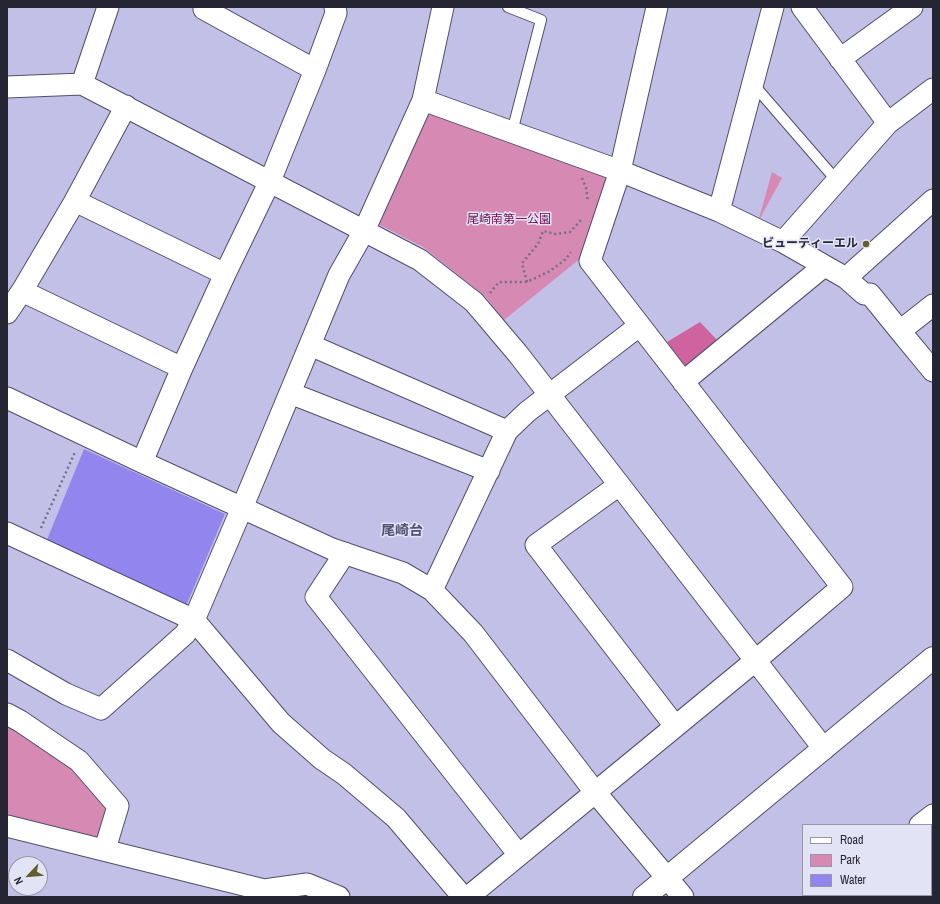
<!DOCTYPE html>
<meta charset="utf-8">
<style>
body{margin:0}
#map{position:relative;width:940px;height:904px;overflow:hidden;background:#c2c0e6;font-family:"Archivo Narrow",sans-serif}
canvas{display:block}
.frame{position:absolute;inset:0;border:8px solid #262533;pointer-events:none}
.legend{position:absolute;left:802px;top:824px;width:130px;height:72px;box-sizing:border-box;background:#e3e3f6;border:1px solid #9797a8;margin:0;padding:5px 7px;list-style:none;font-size:12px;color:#262533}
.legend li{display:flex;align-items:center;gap:8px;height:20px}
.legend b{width:20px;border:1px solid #9797a8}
.north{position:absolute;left:8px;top:856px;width:40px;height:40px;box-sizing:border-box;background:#e3e3f6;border:1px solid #9797a8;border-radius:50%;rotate:244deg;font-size:11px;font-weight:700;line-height:16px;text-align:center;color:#262533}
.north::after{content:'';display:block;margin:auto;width:14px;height:18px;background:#605f2b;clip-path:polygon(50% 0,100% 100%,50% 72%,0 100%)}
</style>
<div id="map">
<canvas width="940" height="904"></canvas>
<div class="frame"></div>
<ul class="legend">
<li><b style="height:5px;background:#fff"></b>Road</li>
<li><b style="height:11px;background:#d689b2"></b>Park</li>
<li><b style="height:11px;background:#9385ee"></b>Water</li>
</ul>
<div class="north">N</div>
</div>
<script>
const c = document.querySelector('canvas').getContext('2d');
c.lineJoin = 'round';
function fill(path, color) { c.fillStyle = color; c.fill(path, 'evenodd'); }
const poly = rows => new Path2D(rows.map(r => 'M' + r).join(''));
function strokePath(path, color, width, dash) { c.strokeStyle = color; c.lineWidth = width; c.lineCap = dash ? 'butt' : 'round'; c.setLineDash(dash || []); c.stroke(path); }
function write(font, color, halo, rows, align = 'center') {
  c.font = font + ' "Archivo Narrow","Noto Sans JP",sans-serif'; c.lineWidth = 3; c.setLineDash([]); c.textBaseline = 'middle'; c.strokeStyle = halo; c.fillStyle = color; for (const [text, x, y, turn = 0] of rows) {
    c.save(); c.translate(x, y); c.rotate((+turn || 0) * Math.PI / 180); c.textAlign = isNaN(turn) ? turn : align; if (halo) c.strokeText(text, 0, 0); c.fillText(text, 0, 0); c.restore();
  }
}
fill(poly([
 [427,111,607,178,581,258,504,320,485,296,423,247,378,224],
 [772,172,782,178,758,222],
 [7,721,74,764,113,808,102,845,7,822]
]), '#d689b2');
fill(poly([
 [700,322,719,342,686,367,667,342]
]), '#ce639f');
fill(poly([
 [84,449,225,514,186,606,46,542]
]), '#9385ee');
const lane = poly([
 [508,7,541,20,512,132],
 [753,84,837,181]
]);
const street = poly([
 [108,7,82,84,420,260,474,302,518,354,824,749],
 [204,7,204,9,315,70],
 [802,7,888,123],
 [840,59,912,7],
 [7,87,82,84],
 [423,100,620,171,719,211,783,242,846,278,864,294,870,294,900,331,933,371],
 [75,201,225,274],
 [719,211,773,7],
 [783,242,888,123,933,89],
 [846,278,933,200],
 [22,291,182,368],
 [7,313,22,291,75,201,126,106],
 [900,331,933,305],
 [310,345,507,431],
 [683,382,824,266],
 [290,393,489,471],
 [7,398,142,462,332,549,403,573,432,590,473,633,595,792,683,897],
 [142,462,182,368,225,274,270,181,315,70,336,13,335,7],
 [619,485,536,545,675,726],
 [7,533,194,620,281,723,322,759,344,774,396,818,463,897],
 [345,553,316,597,519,855],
 [432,590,507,431,527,412,639,326],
 [7,660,66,694,101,709,185,634,194,620,242,508,339,275,364,231,423,100,443,7],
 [7,714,20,721,79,761,118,806,105,849],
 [920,825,933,815],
 [7,826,264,890,307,884,339,897],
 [468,897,755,661,842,587,590,261,620,171,657,7],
 [832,897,834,895]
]);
const secondary = poly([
 [644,897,933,658]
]);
strokePath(lane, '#514e6f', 12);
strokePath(street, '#514e6f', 23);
strokePath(secondary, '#514e6f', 24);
strokePath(poly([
 [582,178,586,188,588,202],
 [527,282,522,263,538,244,543,231,556,234,570,232,582,219],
 [490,293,499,282,527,282,550,271,566,259,571,252],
 [41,528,75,452]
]), '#717089', 2.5, [2, 3]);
strokePath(lane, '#fff', 10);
strokePath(street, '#fff', 21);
strokePath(secondary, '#fff', 22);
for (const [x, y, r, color] of [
 [866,244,4,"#605f2b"]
]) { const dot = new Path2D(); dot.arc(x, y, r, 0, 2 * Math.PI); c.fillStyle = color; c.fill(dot); strokePath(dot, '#e3e3f6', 1.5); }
write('12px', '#710c4e', '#e3e3f6', [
 ["尾崎南第一公園",509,220]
]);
write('bold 12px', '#262533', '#e3e3f6', [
 ["ビューティーエル",858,244]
], 'right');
write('bold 14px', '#525070', '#e3e3f6', [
 ["尾崎台",402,531]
]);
</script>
